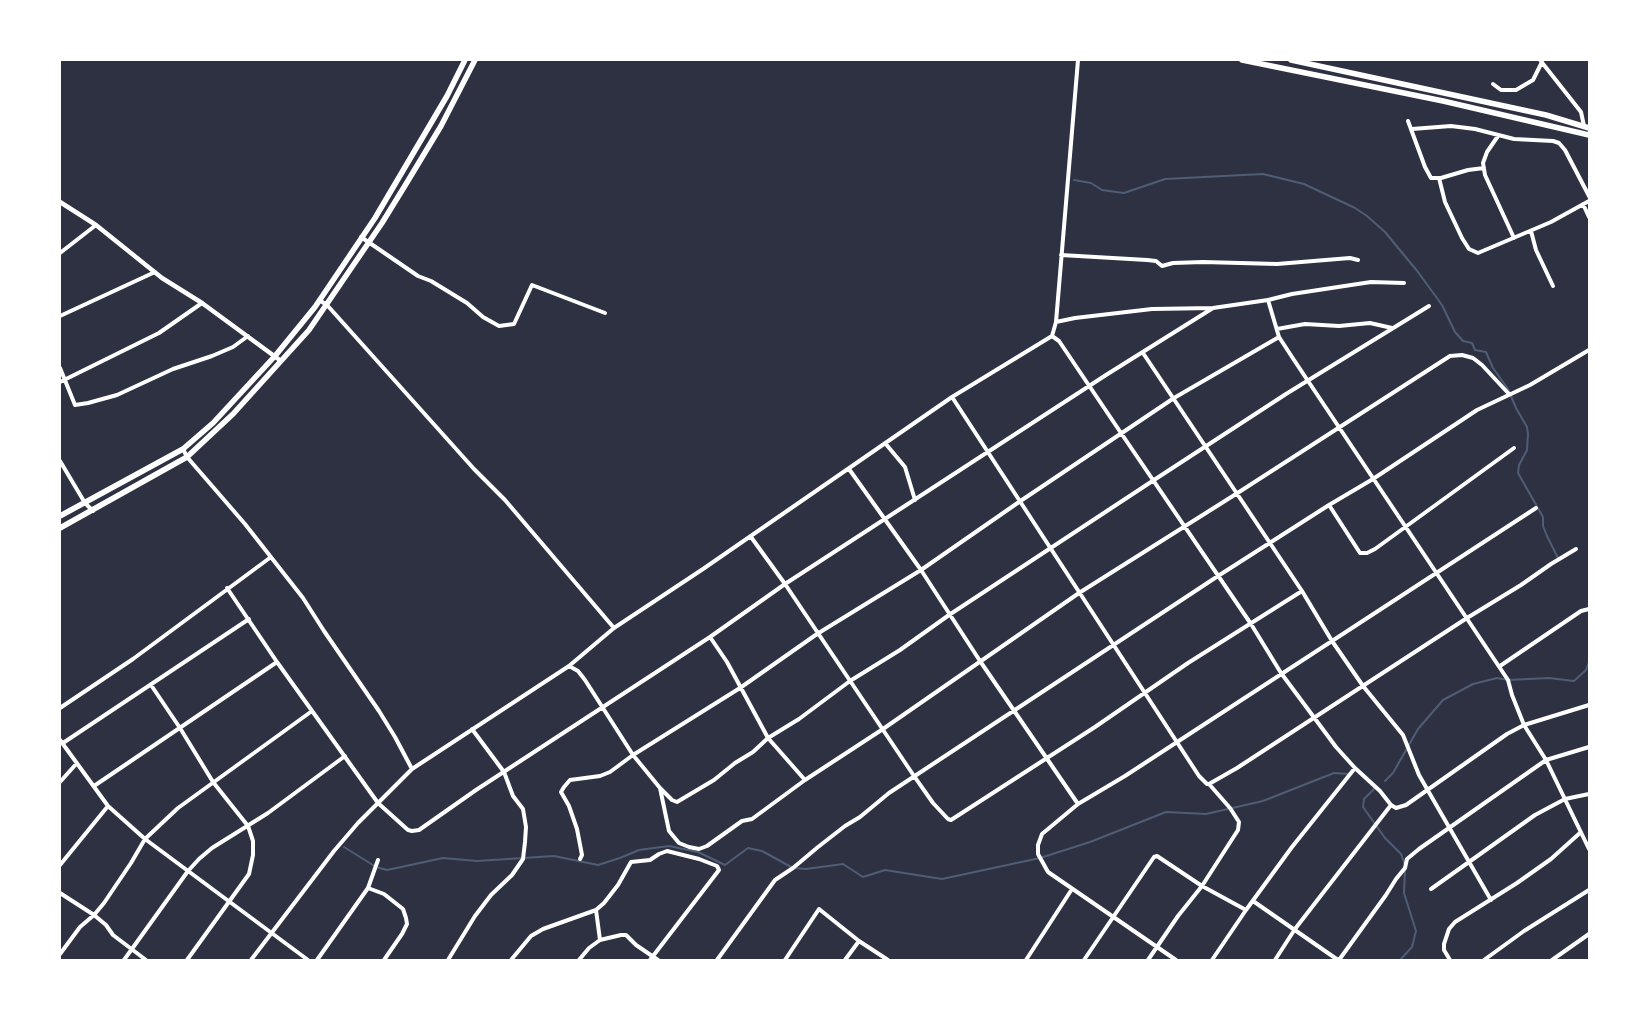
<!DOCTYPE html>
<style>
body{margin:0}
#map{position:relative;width:1649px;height:1020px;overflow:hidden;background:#2d3142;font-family:Poppins,sans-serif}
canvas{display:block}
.frame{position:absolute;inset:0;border:61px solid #fff;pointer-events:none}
</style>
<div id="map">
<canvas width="1649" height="1020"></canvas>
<div class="frame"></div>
</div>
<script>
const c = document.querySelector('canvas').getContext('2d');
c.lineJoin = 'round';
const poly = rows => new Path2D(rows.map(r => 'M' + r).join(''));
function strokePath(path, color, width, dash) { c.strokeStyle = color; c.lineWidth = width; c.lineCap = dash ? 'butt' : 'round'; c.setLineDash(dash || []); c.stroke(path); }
strokePath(poly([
 [1074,180,1091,183,1102,190,1124,193,1165,179,1263,174,1304,184,1355,208,1367,216,1385,232,1418,272,1442,305,1455,332,1463,341,1472,343,1475,350,1486,352,1493,368,1508,389,1516,408,1527,427,1528,434,1527,450,1519,465,1518,473,1543,517,1543,526,1547,536,1558,558],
 [1385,781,1393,773,1418,729,1443,700,1473,684,1497,678,1508,680,1549,678,1574,681,1586,670,1589,662],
 [1376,787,1364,799,1363,807,1385,838,1401,854,1405,865],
 [344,847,376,867,387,870,443,858,477,861,554,856,598,865,620,858,639,850,669,846,698,852,725,865,748,848,762,851,793,868,806,869,843,864,863,877,885,870,942,879,1040,858,1090,842,1166,812,1206,814,1263,801,1334,773,1349,774],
 [1400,960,1412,947,1416,931,1404,893,1405,870]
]), '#4f5d75', 2);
strokePath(poly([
 [1540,60,1581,112,1584,126],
 [1493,84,1501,90,1516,90,1533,80,1542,62],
 [1408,121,1425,167,1431,178,1441,178,1468,170,1484,168],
 [1412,129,1451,126,1475,129,1514,139,1553,141,1559,143,1565,150,1589,196],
 [1498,136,1487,152,1483,163,1485,175,1514,238],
 [1439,178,1445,202,1462,238,1469,249,1478,253,1551,222,1589,201],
 [1583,204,1589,217],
 [1531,231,1536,250,1553,286],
 [361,237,418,276,431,281,467,303,483,317,499,326,514,324,532,285,605,313],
 [60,253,96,225],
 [1061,255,1147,260,1156,261,1162,266,1173,263,1203,262,1277,264,1350,258,1358,260],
 [319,300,327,305,474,469,505,500,614,628],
 [1268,300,1279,337,1294,360,1508,680,1512,695,1524,725,1546,760,1589,849],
 [60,316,155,272],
 [1056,322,1075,318,1152,309,1213,308,1268,300,1292,294,1371,282,1404,283],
 [1277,329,1305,324,1339,326,1370,323,1392,328],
 [1052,336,1059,341,1121,433,1251,624,1281,673,1336,747,1355,768,1380,791,1391,805,1396,808,1406,805,1507,734,1524,725,1589,705],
 [1143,353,1302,591,1332,641,1363,686,1403,735,1419,775,1491,900],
 [60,368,75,405,88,403,117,395,173,369,212,356,233,347,248,336],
 [60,382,159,333,202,303],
 [952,397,1199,776,1207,784,1209,784,1237,768,1467,618,1521,585,1551,564,1576,549],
 [885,443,905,467,915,500],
 [183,449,187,457,245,524,303,598,324,631,379,711,395,737,412,769],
 [60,461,85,503,93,511],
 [849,469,921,570,980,661,1078,804],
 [1329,505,1360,553,1367,553,1375,549,1514,448],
 [751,537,785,584,914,776,933,803,948,819,951,820,1095,727,1188,663,1302,591],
 [227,588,277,662,378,803,408,830,412,831,419,830,476,790,710,637,785,584,1106,375,1213,308],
 [569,666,578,671,585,680,633,755,660,788,672,800,677,802,714,780,735,763,753,752,768,738,727,662,710,637],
 [1500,666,1581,611,1589,609],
 [151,685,180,728,213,782,248,826,253,841,253,855,249,874,187,960],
 [60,708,133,659,271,557],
 [60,740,108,806,145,839,308,960],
 [63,743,249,619],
 [805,780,768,738,799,719,850,681,900,650,949,615,1154,480,1286,394,1429,306],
 [60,782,77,763],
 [94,786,277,662],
 [660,788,669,831,679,843,689,847,699,849,707,846,742,821,752,819,805,780,883,729,1079,593,1236,494,1450,356,1462,355,1473,358,1482,365,1509,394],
 [580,859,582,855,577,829,569,806,561,792,564,787,570,780,600,776,610,772,633,755,740,688,817,634,921,570,1019,502,1174,398,1279,337],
 [60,865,108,806],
 [368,888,384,894,403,909,406,918,407,924,402,934,384,960],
 [1431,889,1535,815,1565,799,1589,794],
 [60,893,94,915,106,925,113,935,146,960],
 [1253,901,1338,960],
 [596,910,600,940],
 [60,954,80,927,94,915,104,903,131,863,145,839,178,808,312,711],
 [124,960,188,871,199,859,212,848,268,813,345,756],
 [251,960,334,851,358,823,412,769,569,666,614,628,703,569,952,397,1052,336,1056,322,1078,60],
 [317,960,368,888,378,860],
 [448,960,475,916,491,895,512,875,523,859,525,842,526,827,523,809,513,796,504,772,472,729],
 [511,960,531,936,543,929,596,910,604,903,618,885,631,862,650,860,659,854,667,851,699,859,717,866,719,870,650,960],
 [579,960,589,948,600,940,621,935,626,935,636,945,658,960],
 [717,960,775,880,793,868,818,847,845,826,860,817,889,793,1218,576,1329,505,1373,479,1477,410,1530,385,1589,350],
 [785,960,819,909,859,941,888,960],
 [845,960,859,941],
 [1026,960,1072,889],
 [1084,960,1154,857,1157,856,1202,886,1246,910],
 [1148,960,1178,916,1202,886,1238,830,1239,822,1230,808,1209,784],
 [1176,960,1048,872,1038,854,1038,845,1042,834,1078,804,1125,776,1536,508],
 [1212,960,1246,910,1292,847,1355,768],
 [1275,960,1295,929,1391,805],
 [1339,960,1386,895,1396,879,1405,868,1407,859,1419,849,1546,760,1589,747],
 [1450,960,1444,950,1444,944,1449,929,1455,922,1517,883,1551,859,1581,832],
 [1484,960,1524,931,1589,890],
 [1552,960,1589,934]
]), '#fff', 4);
strokePath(poly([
 [60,202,96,225,162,278,202,303,281,361]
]), '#fff', 4.5);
strokePath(poly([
 [1242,60,1443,101,1589,135],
 [1291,60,1546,115,1589,128],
 [60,516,183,449,213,423,275,356,315,307,375,218,447,96,465,60],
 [60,528,187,457,233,414,309,330,382,223,406,184,441,126,475,60]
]), '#fff', 5.5);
</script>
